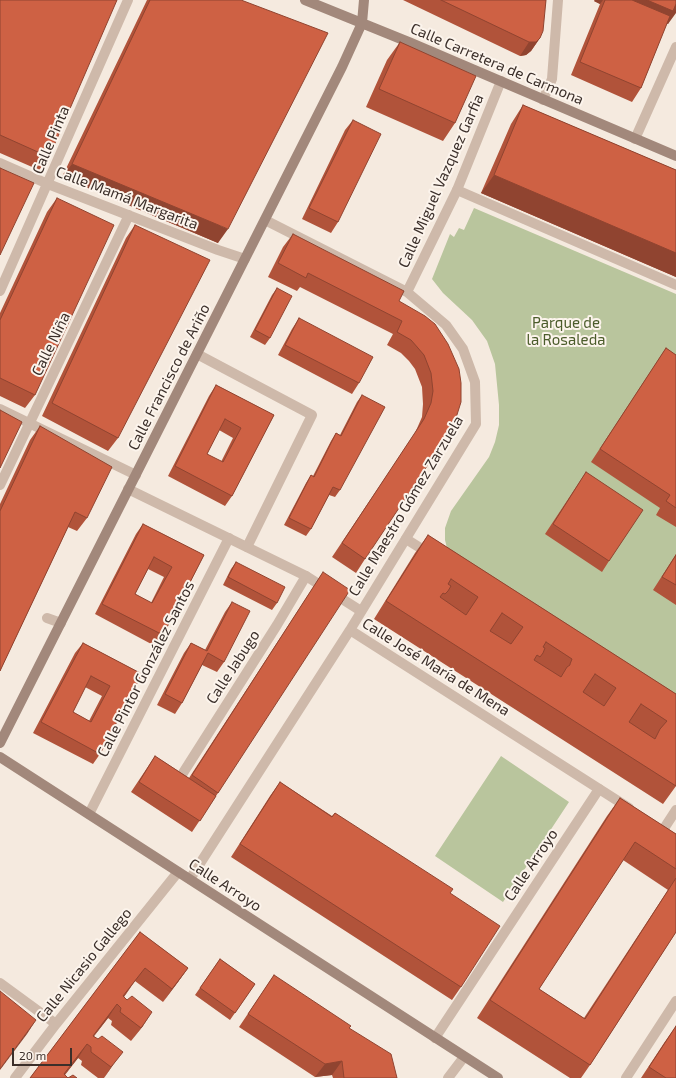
<!DOCTYPE html>
<meta charset="utf-8">
<style>
body{margin:0}
#map{position:relative;width:676px;height:1078px;overflow:hidden;background:#f5eadf;font-family:"Exo 2",sans-serif}
canvas{display:block}
.scale{position:absolute;left:12px;top:1048px;width:60px;height:18px;box-sizing:border-box;border:2px solid #3b2f2a;border-top:0;padding-left:5px;font-size:12px;line-height:14px;white-space:nowrap;color:#3b2f2a;-webkit-text-stroke:3px #fcf4ec;paint-order:stroke}
</style>
<div id="map">
<canvas width="676" height="1078"></canvas>
<div class="scale">20 m</div>
</div>
<script>
const c = document.querySelector('canvas').getContext('2d');
c.lineJoin = 'round';
function fill(path, color) { c.fillStyle = color; c.fill(path, 'evenodd'); }
const poly = rows => new Path2D(rows.map(r => 'M' + r).join(''));
function strokePath(path, color, width, dash) { c.strokeStyle = color; c.lineWidth = width; c.lineCap = dash ? 'butt' : 'round'; c.setLineDash(dash || []); c.stroke(path); }
function write(font, color, halo, rows, align = 'center') {
  c.font = font + ' "Exo 2",sans-serif'; c.lineWidth = 4; c.setLineDash([]); c.textBaseline = 'middle'; c.strokeStyle = halo; c.fillStyle = color; for (const [text, x, y, turn = 0] of rows) {
    c.save(); c.translate(x, y); c.rotate((+turn || 0) * Math.PI / 180); c.textAlign = isNaN(turn) ? turn : align; if (halo) c.strokeText(text, 0, 0); c.fillText(text, 0, 0); c.restore();
  }
}
fill(poly([
 [474,208,676,294,676,706,448,552,445,540,445,528,451,511,489,457,495,442,499,425,499,405,495,364,487,341,472,320,443,293,432,279,450,234,454,237,459,228,464,230],
 [501,756,569,802,503,902,435,856]
]), '#b9c59d');
strokePath(poly([
 [457,190,676,285],
 [197,354,312,415,247,547],
 [406,539,430,554],
 [306,576,361,611],
 [47,618,61,623],
 [89,814,229,538],
 [435,1038,599,789]
]), '#ceb9aa', 10);
strokePath(poly([
 [543,100,552,79,558,0],
 [635,139,676,47],
 [0,163,48,184,218,250,245,259],
 [0,291,128,0],
 [407,292,457,190,501,81],
 [0,409,136,475],
 [0,485,129,215],
 [128,489,306,576,277,625,183,773],
 [350,630,629,808],
 [663,830,676,810],
 [190,879,350,630,476,424,475,382,463,349,446,325,407,292,265,220],
 [0,983,56,1024],
 [15,1078,56,1024,178,872],
 [448,1078,464,1057],
 [626,1078,676,1001]
]), '#ceb9aa', 10);
strokePath(poly([
 [305,0,411,43,676,156],
 [0,743,342,67,362,23,364,0],
 [0,757,498,1078]
]), '#a2887b', 10);
fill(poly([
 [0,0,49,157,39,170,0,153],
 [147,0,241,0,218,243,62,177],
 [403,0,546,0,540,38,531,51,526,55,520,56],
 [595,0,676,0,668,24,667,23,641,88,632,102,571,75,600,4,594,1],
 [400,42,455,123,443,141,366,107,387,60],
 [523,105,676,170,676,277,481,193,511,124],
 [353,120,338,222,331,233,302,219,345,130],
 [57,198,35,395,25,408,0,396,0,313,47,212],
 [135,225,118,438,108,451,42,416,126,238],
 [293,234,399,301,459,369,365,559,356,573,332,557,415,433,422,417,423,404,422,387,415,369,409,361,401,353,387,345,393,334,300,287,297,291,268,277,283,247],
 [277,288,270,338,265,345,250,337,272,295],
 [299,318,359,383,352,394,278,355,292,329],
 [666,348,676,355,676,527,656,515,660,508,591,462],
 [216,385,274,415,232,496,225,506,168,476,209,396],
 [219,430,233,438,221,462,207,454],
 [362,395,340,490,335,497,329,495,311,529,306,536,284,525,306,483,311,475,313,476,331,441,336,433,340,435,357,402],
 [40,426,87,518,77,531,68,527,0,671,0,504,30,440],
 [586,472,609,561,602,572,545,534],
 [143,524,204,555,163,635,155,646,95,614,136,534],
 [148,569,164,577,151,603,135,594],
 [428,535,676,694,676,786,663,804,374,619,415,553],
 [676,554,676,605,653,590],
 [236,562,277,603,272,610,223,585,231,569],
 [323,572,218,793,192,832,131,792,155,756,189,778,314,586],
 [232,602,224,662,217,672,202,665,182,703,175,714,157,705,184,653,191,643,205,650,225,612],
 [83,643,142,674,100,754,93,764,33,733,75,653],
 [85,687,102,696,89,721,73,712],
 [280,782,332,816,335,813,450,893,461,987,452,1000,231,857,270,796],
 [620,798,676,834,676,932,590,1065,581,1078,570,1078,477,1018,607,816],
 [623,860,668,890,584,1018,539,989],
 [140,932,188,968,178,982,163,1002,135,981,124,997,143,1026,131,1041,111,1025,112,1021,108,1018,94,1036,113,1065,104,1078,98,1078,81,1065,82,1061,78,1058,65,1075,68,1078,30,1078],
 [220,959,255,984,230,1020,195,995],
 [274,975,349,1028,397,1078,333,1078,332,1075,315,1077,239,1027],
 [676,1026,676,1078,641,1078,664,1043]
]), '#b1533a');
fill(poly([
 [595,0,603,0,600,4,594,1],
 [605,0,647,0,676,4,676,13,668,24],
 [540,38,531,51,526,55,520,56,529,42],
 [72,164,228,229,218,243,62,177],
 [494,175,676,253,676,277,481,193],
 [145,968,135,981,118,1005,117,1005],
 [188,968,178,982,163,1002,172,989],
 [117,1004,108,1018,88,1044],
 [152,1012,143,1026,131,1041,141,1028],
 [36,1020,27,1034,0,1070,0,1069],
 [87,1044,78,1058,62,1078],
 [123,1052,113,1065,104,1078,111,1067],
 [342,1061,332,1075,315,1077,325,1064]
]), '#904430');
const building = poly([
 [0,0,117,0,49,157,0,135,0,0],
 [150,0,241,0,328,33,228,229,72,164,150,0],
 [441,0,546,0,543,31,540,38,536,42,529,42,441,0],
 [605,0,632,0,670,16,641,88,580,62,605,0],
 [647,0,676,0,676,4,673,11,647,0],
 [400,42,476,76,455,123,379,89,400,42],
 [523,105,676,170,676,253,494,175,523,105],
 [353,120,381,134,338,222,309,208,353,120],
 [0,168,34,183,0,255,0,168],
 [57,198,114,225,35,395,0,378,0,320,57,198],
 [135,225,210,260,118,438,52,403,135,225],
 [293,234,404,291,399,301,425,316,435,324,448,344,459,369,461,383,461,402,455,421,447,436,365,559,342,543,424,419,431,403,433,391,431,373,424,355,418,348,411,340,397,332,402,321,308,273,306,278,278,263,293,234],
 [277,288,292,296,270,338,255,330,277,288],
 [299,318,373,357,359,383,285,345,299,318],
 [666,348,676,355,676,508,666,501,670,495,600,449,666,348],
 [216,385,274,415,232,496,175,466,216,385],
 [225,419,241,428,223,462,207,454,225,419],
 [362,395,385,407,340,490,333,487,311,529,289,518,311,475,314,477,336,433,341,436,362,395],
 [0,410,22,422,0,468,0,410],
 [40,426,112,467,87,518,75,512,0,671,0,511,40,426],
 [586,472,643,510,609,561,553,524,586,472],
 [143,524,204,555,163,635,102,604,143,524],
 [154,557,172,567,152,603,135,594,154,557],
 [428,535,676,694,676,786,386,601,428,535],
 [451,579,478,597,466,615,440,597,443,593,445,594,448,591,451,586,448,584,451,579],
 [502,613,523,627,511,644,490,631,502,613],
 [546,642,572,659,570,664,570,665,567,667,561,677,534,660,537,655,540,657,543,653,545,648,543,647,546,642],
 [595,674,616,688,604,706,583,692,595,674],
 [641,704,667,721,660,729,655,739,629,722,641,704],
 [676,555,676,585,662,577,676,555],
 [236,562,285,587,277,603,228,577,236,562],
 [323,572,350,590,218,793,192,775,323,572],
 [232,602,250,611,224,662,208,653,182,703,165,694,191,643,207,651,232,602],
 [83,643,142,674,100,754,41,722,83,643],
 [91,676,110,686,91,722,73,712,91,676],
 [155,756,216,796,200,821,139,782,155,756],
 [280,782,332,817,335,813,453,889,450,893,500,926,461,987,240,844,280,782],
 [620,798,676,834,676,869,635,842,539,989,585,1019,676,878,676,932,590,1065,490,1000,620,798],
 [140,932,188,968,172,989,145,968,123,996,127,1000,132,996,152,1012,141,1028,120,1012,121,1008,117,1004,93,1036,98,1039,102,1036,123,1052,111,1067,91,1052,91,1047,87,1044,64,1074,68,1078,73,1075,77,1078,30,1078,140,932],
 [220,959,255,984,235,1013,200,988,220,959],
 [274,975,351,1026,349,1028,391,1054,397,1078,344,1078,342,1061,325,1064,248,1014,274,975],
 [0,991,36,1020,0,1069,0,991],
 [676,1026,676,1078,666,1078,649,1067,676,1026]
]);
fill(building, '#ce6144');
strokePath(building, '#904430', 1);
write('15px', '#3b2f2a', '#fcf4ec', [
 ["Calle Carretera de Carmona",497,64,23],
 ["Calle Pinta",51,140,-67],
 ["Calle Miguel Vazquez Garfia",441,181,-66],
 ["Calle Mamá Margarita",127,198,21],
 ["Calle Niña",51,344,-64],
 ["Calle Francisco de Ariño",169,377,-63],
 ["Calle Maestro Gómez Zarzuela",406,506,-59],
 ["Calle Jabugo",233,667,-57],
 ["Calle José María de Mena",436,667,32],
 ["Calle Pintor González Santos",146,669,-63],
 ["Calle Arroyo",531,865,-56],
 ["Calle Arroyo",225,885,33],
 ["Calle Nicasio Gallego",84,965,-51]
]);
write('15px', '#4b5c2b', '#fcf4ec', [
 ["Parque de",566,323],
 ["la Rosaleda",566,340]
]);
</script>
